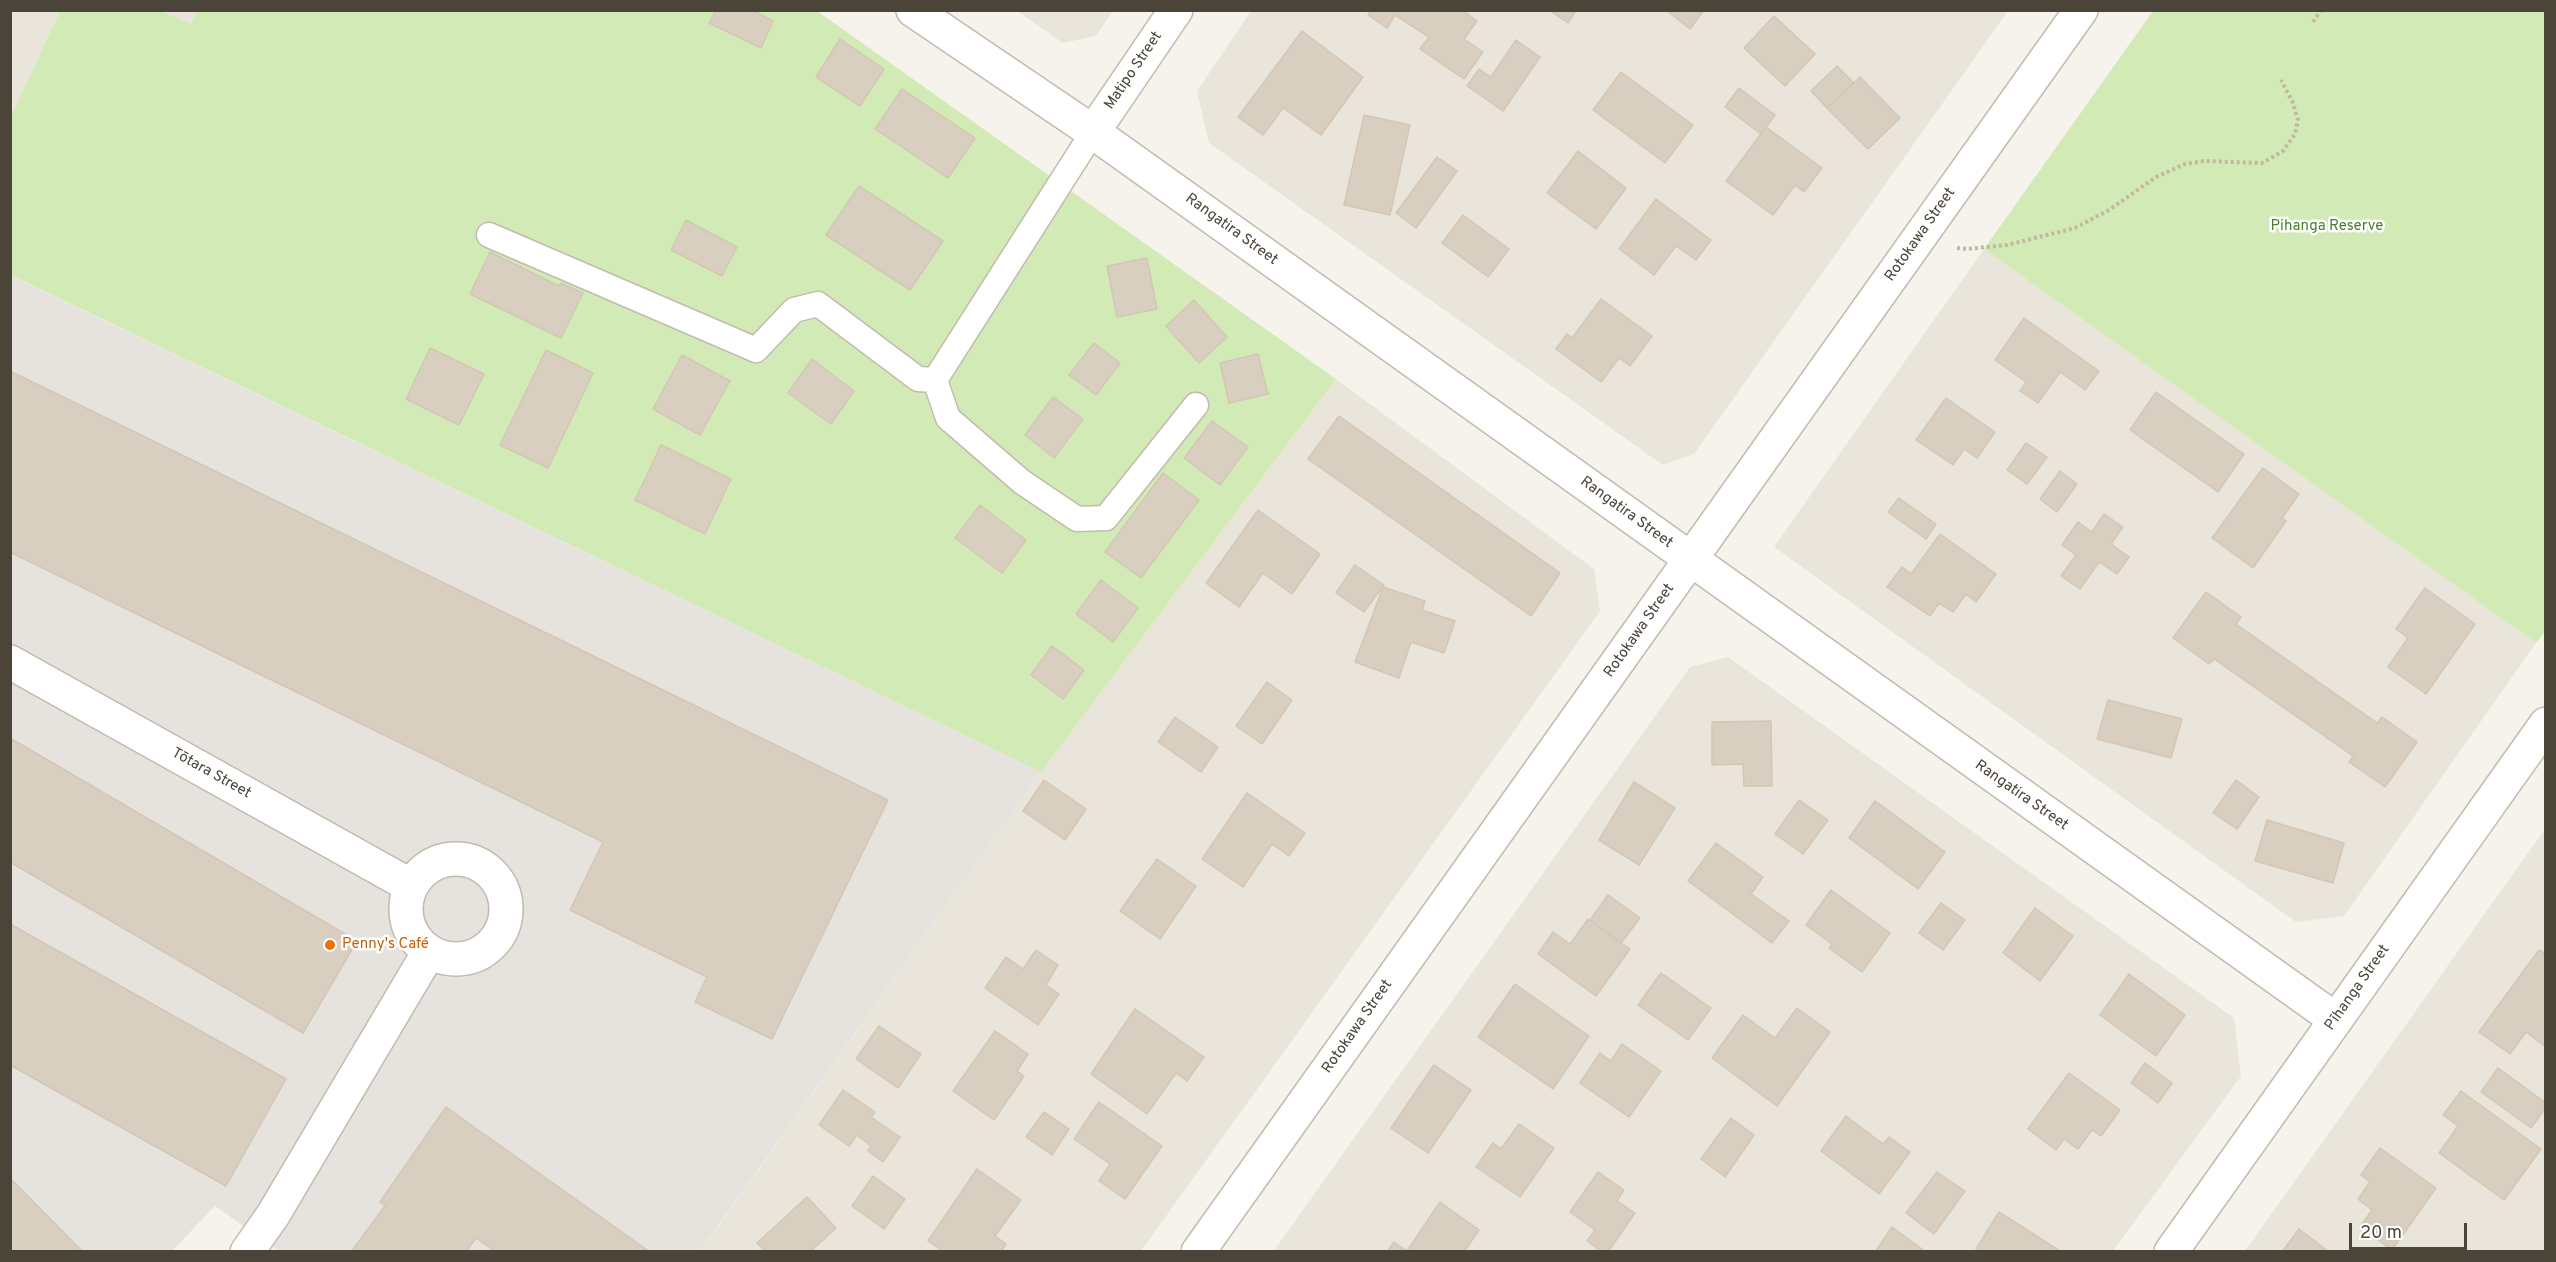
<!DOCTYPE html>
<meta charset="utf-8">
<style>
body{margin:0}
#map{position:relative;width:2556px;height:1262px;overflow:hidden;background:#f6f3ec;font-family:Overpass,sans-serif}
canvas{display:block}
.frame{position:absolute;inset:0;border:12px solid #4b4439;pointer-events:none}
.scale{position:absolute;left:2349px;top:1223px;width:118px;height:27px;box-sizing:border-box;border:3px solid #4b4439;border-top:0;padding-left:8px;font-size:18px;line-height:21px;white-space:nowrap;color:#4b4439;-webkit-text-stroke:4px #fff;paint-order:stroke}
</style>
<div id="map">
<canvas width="2556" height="1262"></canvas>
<div class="frame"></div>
<div class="scale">20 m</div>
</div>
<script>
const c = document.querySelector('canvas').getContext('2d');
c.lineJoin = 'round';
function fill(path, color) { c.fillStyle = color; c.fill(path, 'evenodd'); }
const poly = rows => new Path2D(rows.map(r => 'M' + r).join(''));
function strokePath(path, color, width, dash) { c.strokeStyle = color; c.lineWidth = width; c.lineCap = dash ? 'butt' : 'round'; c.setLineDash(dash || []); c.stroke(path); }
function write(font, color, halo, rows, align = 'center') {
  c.font = font + ' Overpass,sans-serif'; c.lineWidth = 5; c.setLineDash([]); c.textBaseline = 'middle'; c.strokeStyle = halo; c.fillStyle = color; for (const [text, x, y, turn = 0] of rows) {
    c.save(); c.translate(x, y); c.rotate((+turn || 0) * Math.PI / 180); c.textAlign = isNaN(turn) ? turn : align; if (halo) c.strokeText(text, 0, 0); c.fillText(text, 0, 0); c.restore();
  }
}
fill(poly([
 [11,11,60,11,11,116],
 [161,11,198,11,191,24],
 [1017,11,1113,11,1096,36,1063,43],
 [1251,11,2008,11,1694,454,1663,465,1209,143,1197,91],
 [1984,249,2536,643,2344,916,2296,922,1774,547],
 [1336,379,1594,569,1600,611,1141,1251,700,1252,1041,772],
 [1728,657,2234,1018,2241,1076,2113,1251,1273,1252,1690,667],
 [2545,829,2545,1251,2245,1251]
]), '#eae5da');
fill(poly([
 [10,275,1041,772,700,1251,279,1251,215,1206,172,1251,11,1251]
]), '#e6e2dd');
fill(poly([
 [198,10,817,11,1336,379,1041,772,11,275,11,116,60,11,161,11,191,24],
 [2153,11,2545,11,2546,630,2536,643,1984,249]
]), '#d2eab5');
const building = poly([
 [716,10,751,10,773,21,761,48,709,23,716,10],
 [1372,10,1462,10,1477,21,1464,39,1483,52,1464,79,1420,49,1429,37,1395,15,1387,28,1368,15,1372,10],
 [1549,10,1576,10,1568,23,1549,10],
 [1666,10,1704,10,1690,29,1666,10],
 [1774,16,1815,54,1785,86,1744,48,1774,16],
 [1302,31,1363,77,1321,135,1283,108,1263,135,1238,117,1302,31],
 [840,39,884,69,860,106,816,77,840,39],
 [1516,40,1540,57,1503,111,1467,86,1479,69,1491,77,1516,40],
 [1837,66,1854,83,1827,108,1811,91,1837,66],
 [1621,72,1693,125,1665,163,1593,110,1621,72],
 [1860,77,1900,118,1868,149,1827,108,1860,77],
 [1739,88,1775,115,1761,134,1725,107,1739,88],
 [902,89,975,138,948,178,875,129,902,89],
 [1364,115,1410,125,1390,215,1344,205,1364,115],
 [1766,127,1822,168,1804,192,1795,185,1773,215,1726,181,1766,127],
 [1578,151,1626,188,1596,229,1547,193,1578,151],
 [1437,157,1457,171,1416,228,1396,213,1437,157],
 [859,186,943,241,910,290,826,235,859,186],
 [1656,199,1711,240,1696,260,1676,246,1654,275,1619,249,1656,199],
 [1463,215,1509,249,1488,277,1442,243,1463,215],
 [686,220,737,247,722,276,671,250,686,220],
 [490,252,559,286,561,283,583,293,561,338,470,294,490,252],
 [1147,258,1157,309,1117,317,1107,266,1147,258],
 [1601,299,1652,336,1630,366,1619,358,1601,382,1556,349,1567,334,1572,338,1601,299],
 [1194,300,1227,337,1199,363,1166,326,1194,300],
 [2024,318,2099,371,2085,390,2060,372,2038,403,2020,391,2026,382,1995,360,2024,318],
 [1094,343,1120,363,1096,395,1069,375,1094,343],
 [430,348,484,374,459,425,406,399,430,348],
 [546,350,593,373,548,468,500,445,546,350],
 [1258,354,1268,394,1229,403,1220,363,1258,354],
 [682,355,730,381,700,435,653,409,682,355],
 [812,359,854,391,831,424,788,393,812,359],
 [10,371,888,800,772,1039,695,1002,707,977,570,910,603,842,10,552,10,371],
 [2156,392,2244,454,2218,492,2130,430,2156,392],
 [1053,397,1083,419,1054,458,1025,435,1053,397],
 [1946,398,1995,432,1977,458,1964,449,1953,465,1916,440,1946,398],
 [1339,416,1560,573,1531,616,1308,459,1339,416],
 [1212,421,1248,447,1220,485,1184,458,1212,421],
 [2026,443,2047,457,2027,484,2007,470,2026,443],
 [661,445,731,479,705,534,635,500,661,445],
 [2263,468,2299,494,2282,518,2286,521,2253,568,2212,538,2263,468],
 [2060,471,2077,484,2057,512,2040,499,2060,471],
 [1163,473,1199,500,1141,578,1105,552,1163,473],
 [1899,498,1936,524,1926,539,1888,512,1899,498],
 [980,505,1026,540,1002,573,955,538,980,505],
 [1258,510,1320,554,1292,594,1263,573,1239,607,1206,583,1258,510],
 [2104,514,2123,527,2111,544,2129,557,2117,574,2099,562,2080,589,2061,576,2076,555,2062,545,2078,522,2092,532,2104,514],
 [1940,534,1996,574,1976,602,1966,594,1953,612,1939,603,1930,616,1887,587,1902,567,1911,574,1940,534],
 [1355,565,1384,585,1364,612,1336,593,1355,565],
 [1101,580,1138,608,1113,642,1076,614,1101,580],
 [1383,587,1425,601,1422,610,1455,621,1444,653,1411,642,1399,678,1355,662,1383,587],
 [2425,588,2475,624,2426,694,2388,667,2408,638,2396,629,2425,588],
 [2206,592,2241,617,2236,624,2377,723,2382,717,2417,742,2385,787,2349,762,2353,756,2214,659,2209,664,2173,638,2206,592],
 [1052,646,1084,670,1063,699,1031,675,1052,646],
 [1267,682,1292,700,1262,744,1236,726,1267,682],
 [2108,700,2182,719,2171,758,2097,739,2108,700],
 [1175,717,1218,747,1201,772,1158,742,1175,717],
 [1771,721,1772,786,1744,786,1743,764,1712,765,1712,722,1771,721],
 [10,738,357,941,303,1033,10,862,10,738],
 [1044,780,1086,809,1065,840,1023,811,1044,780],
 [2236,780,2259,797,2237,829,2213,813,2236,780],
 [1634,782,1675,808,1639,865,1599,840,1634,782],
 [1247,793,1305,833,1289,856,1272,844,1243,887,1202,859,1247,793],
 [1799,800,1828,820,1803,854,1775,834,1799,800],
 [1875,801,1945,852,1918,889,1849,838,1875,801],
 [2267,820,2344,843,2333,883,2255,861,2267,820],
 [1716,843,1763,877,1751,894,1789,921,1772,943,1688,881,1716,843],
 [1157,859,1196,886,1160,939,1120,911,1157,859],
 [1831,890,1890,933,1862,972,1829,948,1832,944,1806,925,1831,890],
 [1608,895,1640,918,1621,943,1590,920,1608,895],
 [1941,903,1965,920,1943,950,1919,933,1941,903],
 [2035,908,2073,936,2040,981,2003,953,2035,908],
 [1588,919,1630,949,1596,996,1538,954,1553,932,1570,944,1588,919],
 [10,924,286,1079,226,1186,10,1065,10,924],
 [1036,950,1058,965,1046,985,1059,994,1038,1025,985,988,1006,957,1023,969,1036,950],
 [2539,950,2546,954,2546,1047,2526,1032,2510,1054,2479,1032,2539,950],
 [1661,973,1711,1008,1688,1040,1638,1005,1661,973],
 [2129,974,2185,1015,2156,1056,2100,1015,2129,974],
 [1515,984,1589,1036,1553,1089,1478,1037,1515,984],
 [1797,1008,1830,1032,1777,1106,1712,1058,1743,1015,1775,1038,1797,1008],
 [1135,1009,1204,1057,1187,1081,1176,1073,1147,1114,1091,1074,1135,1009],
 [879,1026,921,1054,898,1088,856,1059,879,1026],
 [995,1031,1028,1054,1017,1071,1024,1076,994,1120,953,1091,995,1031],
 [1622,1044,1661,1071,1629,1117,1580,1083,1600,1053,1611,1061,1622,1044],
 [2145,1063,2172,1083,2158,1103,2131,1083,2145,1063],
 [1434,1065,1471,1090,1428,1153,1391,1128,1434,1065],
 [2498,1068,2546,1103,2546,1107,2531,1128,2481,1092,2498,1068],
 [2069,1073,2120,1110,2101,1136,2092,1130,2078,1149,2064,1139,2056,1150,2028,1129,2069,1073],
 [843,1090,875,1112,871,1117,900,1137,883,1162,868,1151,871,1146,857,1135,849,1146,819,1125,843,1090],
 [2461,1091,2541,1149,2504,1200,2439,1153,2458,1126,2443,1115,2461,1091],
 [1099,1102,1162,1146,1125,1199,1099,1181,1110,1164,1074,1139,1099,1102],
 [446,1107,650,1252,496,1252,476,1238,466,1252,351,1252,385,1206,380,1202,446,1107],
 [1044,1112,1069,1129,1052,1155,1026,1137,1044,1112],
 [1846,1116,1883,1144,1889,1137,1910,1152,1879,1194,1821,1151,1846,1116],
 [1731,1118,1754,1135,1725,1177,1701,1159,1731,1118],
 [1519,1124,1554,1148,1520,1197,1476,1167,1493,1143,1501,1149,1519,1124],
 [2380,1148,2436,1188,2392,1250,2360,1227,2372,1210,2358,1199,2370,1182,2361,1175,2380,1148],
 [977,1169,1021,1200,995,1236,1006,1244,1001,1252,944,1252,928,1241,977,1169],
 [1598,1172,1624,1190,1617,1201,1635,1213,1608,1252,1602,1252,1587,1241,1595,1230,1570,1212,1598,1172],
 [1937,1172,1965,1191,1934,1234,1906,1213,1937,1172],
 [873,1176,905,1199,884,1229,852,1206,873,1176],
 [13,1181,83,1252,10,1252,10,1183,13,1181],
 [807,1197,836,1228,810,1252,766,1252,757,1243,807,1197],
 [1440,1202,1479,1230,1464,1252,1387,1252,1394,1242,1407,1251,1440,1202],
 [1999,1212,2060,1251,2059,1252,1979,1252,1976,1249,1999,1212],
 [1892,1227,1926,1252,1875,1252,1892,1227],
 [2299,1229,2329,1252,2282,1252,2299,1229]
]);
fill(building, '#d8cfc1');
strokePath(building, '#d3c7b4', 1.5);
const lane = poly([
 [489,235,756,350,794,310,818,304,918,379,935,380,1093,132],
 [935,380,948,418,1022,482,1077,519,1106,518,1196,405]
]);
const street = poly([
 [913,10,1093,132,2336,1020],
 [1093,132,1176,10],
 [10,662,411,886],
 '406 909a50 50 0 1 1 100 0a50 50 0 1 1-100 0Z',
 [247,1252,273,1215,429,952],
 [1198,1252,2081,10],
 [2171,1252,2546,724]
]);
strokePath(lane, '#c2bbae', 27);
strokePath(street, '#c2bbae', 36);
strokePath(poly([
 [2313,22,2321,10],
 [1957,248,1967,249,2007,245,2075,228,2109,210,2156,177,2185,164,2204,161,2262,163,2283,151,2295,134,2298,120,2293,103,2281,80]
]), '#c4b79f', 4, [3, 3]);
strokePath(lane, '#fff', 24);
strokePath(street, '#fff', 33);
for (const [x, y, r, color] of [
 [330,945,6,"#e8710a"]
]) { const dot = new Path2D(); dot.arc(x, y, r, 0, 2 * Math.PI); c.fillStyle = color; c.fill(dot); strokePath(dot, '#fff', 2); }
write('15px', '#4b4439', '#fff', [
 ["Matipo Street",1134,71,-56],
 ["Rangatira Street",1231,230,36],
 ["Rotokawa Street",1921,235,-55],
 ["Rangatira Street",1626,513,36],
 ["Rotokawa Street",1640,631,-55],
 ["Tōtara Street",211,774,29],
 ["Rangatira Street",2021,796,35],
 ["Pīhanga Street",2358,988,-55],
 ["Rotokawa Street",1358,1027,-55]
]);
write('15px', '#4a7f2a', '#fff', [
 ["Pihanga Reserve",2327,227]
]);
write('15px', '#c56008', '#fff', [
 ["Penny's Café",342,945]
], 'left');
</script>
